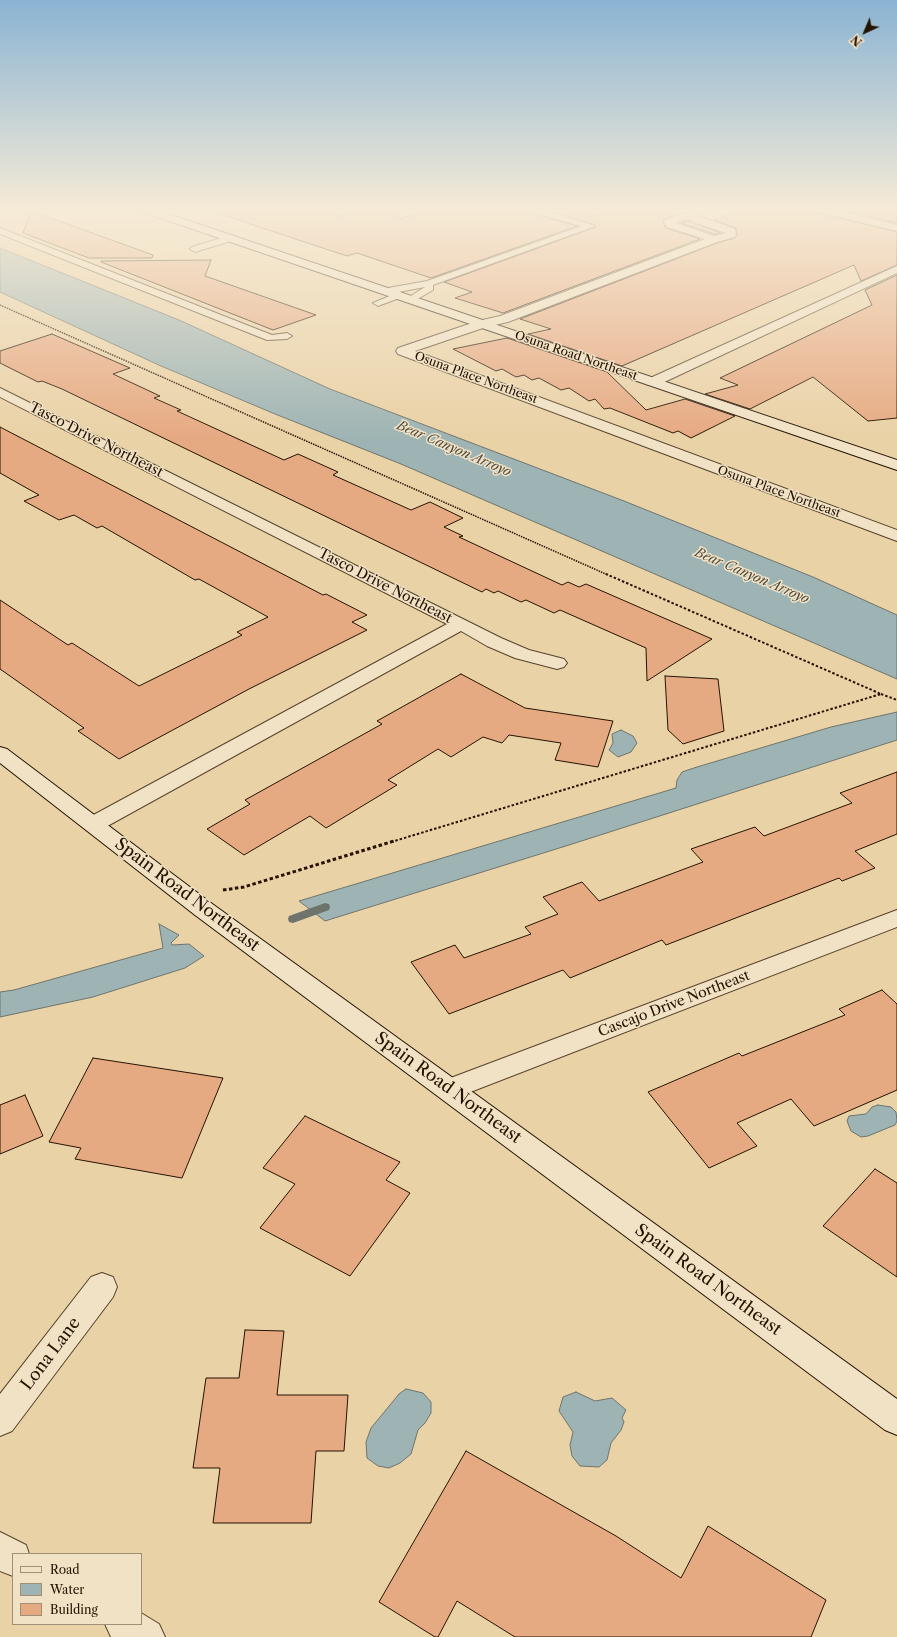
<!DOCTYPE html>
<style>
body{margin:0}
#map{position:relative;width:897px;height:1637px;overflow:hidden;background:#ead2a7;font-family:"Libre Caslon Text",serif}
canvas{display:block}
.legend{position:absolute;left:12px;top:1553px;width:130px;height:72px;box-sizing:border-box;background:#f1e2c6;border:1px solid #9f8f77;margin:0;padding:5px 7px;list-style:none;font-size:12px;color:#251300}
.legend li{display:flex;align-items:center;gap:8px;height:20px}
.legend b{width:20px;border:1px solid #9f8f77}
.north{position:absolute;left:845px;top:12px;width:40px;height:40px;-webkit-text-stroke:3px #f1e2c6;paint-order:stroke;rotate:224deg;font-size:11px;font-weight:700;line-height:16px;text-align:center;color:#251300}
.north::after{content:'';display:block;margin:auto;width:14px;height:18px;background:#251300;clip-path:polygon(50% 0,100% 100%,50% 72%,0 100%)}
</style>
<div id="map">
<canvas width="897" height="1637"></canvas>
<ul class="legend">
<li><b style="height:5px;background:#f1e2c6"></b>Road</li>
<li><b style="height:11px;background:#9eb4b4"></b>Water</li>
<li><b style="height:11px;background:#e6aa83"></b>Building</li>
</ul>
<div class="north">N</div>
</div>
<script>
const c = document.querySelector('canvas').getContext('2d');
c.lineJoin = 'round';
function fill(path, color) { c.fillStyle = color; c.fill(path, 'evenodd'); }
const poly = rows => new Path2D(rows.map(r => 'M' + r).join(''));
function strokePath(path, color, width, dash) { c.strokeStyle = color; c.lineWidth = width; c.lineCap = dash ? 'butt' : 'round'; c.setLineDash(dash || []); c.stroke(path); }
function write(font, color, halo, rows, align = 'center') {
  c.font = font + ' "Libre Caslon Text",serif'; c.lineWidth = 3; c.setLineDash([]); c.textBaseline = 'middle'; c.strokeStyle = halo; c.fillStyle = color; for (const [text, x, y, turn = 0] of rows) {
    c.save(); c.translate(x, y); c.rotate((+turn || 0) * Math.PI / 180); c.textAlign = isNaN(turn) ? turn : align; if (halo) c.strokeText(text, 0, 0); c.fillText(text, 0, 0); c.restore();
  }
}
const water = poly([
 [0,248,179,320,330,389,624,501,813,577,897,615,897,679,401,464,275,414,161,366,0,292,0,248],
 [897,712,897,740,569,845,325,921,299,901,676,788,677,780,682,772,697,767,831,727,897,712],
 [621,730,633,736,637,743,631,752,618,757,609,750,613,743,612,734,621,730],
 [159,924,179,935,171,943,172,945,189,944,204,956,185,968,93,997,0,1017,0,992,14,990,163,948,159,924],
 [878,1105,891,1107,896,1112,897,1121,895,1125,868,1136,861,1137,851,1131,847,1121,849,1116,866,1114,872,1107,878,1105],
 [406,1389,423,1393,431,1402,431,1413,425,1423,418,1430,411,1454,400,1463,389,1468,378,1466,367,1458,366,1442,371,1428,399,1394,406,1389],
 [576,1392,595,1401,612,1398,626,1410,622,1418,624,1422,621,1430,611,1443,607,1460,599,1467,580,1466,572,1456,570,1445,573,1432,559,1411,563,1397,576,1392]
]);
fill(water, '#9eb4b4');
strokePath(water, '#6e746c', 1);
fill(poly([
 [325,903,329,904,330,907,329,910,293,923,289,922,288,919,289,916,325,903]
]), '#6e746c');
const building = poly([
 [217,208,344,208,334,212,340,217,362,208,397,208,398,219,436,208,523,208,525,211,577,226,431,278,357,253,347,256,217,213,217,208],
 [542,208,565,208,593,215,615,208,645,208,674,215,664,219,663,223,666,228,700,239,503,313,455,298,472,292,444,282,596,227,595,225,542,208],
 [747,208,809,208,811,211,897,232,897,265,861,281,854,265,622,366,528,334,551,329,520,319,717,243,735,238,737,235,736,228,714,220,747,208],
 [833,208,897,208,897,223,833,208],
 [31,211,153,255,152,258,89,258,23,233,31,211],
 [688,221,696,224,721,233,714,234,681,223,688,221],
 [211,260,205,276,316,315,273,330,101,262,101,261,211,260],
 [897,275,897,418,868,421,813,377,750,409,705,394,738,385,720,378,872,305,865,290,897,275],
 [52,334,130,368,113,374,160,396,154,398,181,410,177,411,284,460,298,454,338,472,333,475,411,510,430,502,463,518,444,527,463,536,459,537,562,585,568,582,579,587,586,584,712,639,647,681,646,648,560,610,554,613,526,600,521,602,498,591,494,593,486,589,482,592,62,389,42,381,38,382,0,363,0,351,52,334],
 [507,338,607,372,646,410,685,399,735,416,691,438,678,431,673,433,610,408,604,409,595,399,589,401,569,388,561,390,539,378,532,380,524,375,516,377,502,369,496,371,453,349,507,338],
 [0,427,323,595,326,594,367,615,352,622,367,630,249,689,119,759,78,731,84,728,0,669,0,600,68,645,72,643,139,686,242,635,237,632,268,617,199,579,195,580,102,526,97,528,74,515,59,520,24,501,39,495,0,473,0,427],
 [461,674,525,708,613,721,598,767,555,760,561,743,509,735,502,743,483,737,451,757,438,749,388,780,397,785,326,828,310,816,244,855,207,829,250,804,245,800,382,724,377,721,461,674],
 [665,676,718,679,724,731,683,744,668,730,665,676],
 [897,772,897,834,855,851,875,868,842,881,839,878,666,945,662,940,570,978,563,970,449,1014,411,962,455,945,464,958,531,934,525,927,558,914,543,897,582,882,599,901,703,862,691,849,755,827,764,836,852,803,840,793,897,772],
 [882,990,897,1004,897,1090,814,1126,791,1099,737,1123,757,1146,709,1168,648,1092,739,1053,742,1056,845,1015,839,1009,882,990],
 [93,1058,223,1078,182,1178,75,1159,81,1148,49,1142,93,1058],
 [25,1095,43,1136,0,1154,0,1105,25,1095],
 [305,1116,400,1162,386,1180,410,1193,350,1276,260,1228,295,1184,263,1168,305,1116],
 [875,1169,897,1183,897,1277,823,1226,875,1169],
 [245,1330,284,1331,277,1395,348,1395,344,1451,316,1451,311,1523,213,1523,220,1468,193,1468,206,1378,239,1378,245,1330],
 [466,1451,616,1536,681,1578,708,1526,826,1600,811,1637,515,1637,457,1601,438,1637,435,1637,379,1602,466,1451]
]);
fill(building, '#e6aa83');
strokePath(building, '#251300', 1);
const lane = poly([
 [348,208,361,208,339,216,335,213,348,208],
 [524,208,537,208,595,226,433,285,433,290,414,301,411,302,406,299,425,287,388,294,383,291,388,288,427,281,582,226,525,210,524,208],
 [0,228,272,335,287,333,292,336,287,339,267,340,0,234,0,228],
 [231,235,234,236,234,240,195,252,190,249,192,247,231,235],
 [399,292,404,295,402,297,378,306,373,303,399,292]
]);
const street = poly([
 [702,208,707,211,698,216,735,229,736,235,735,237,717,242,508,322,486,327,415,351,897,530,897,541,398,354,396,351,398,348,478,321,500,316,705,239,667,227,664,222,665,220,702,208],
 [688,219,696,223,726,233,714,236,676,223,688,219],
 [810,208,827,208,897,225,897,231,811,210,810,208],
 [897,266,897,273,658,385,648,385,646,382,648,379,897,266],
 [0,388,501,638,529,650,564,659,567,663,564,667,557,669,515,658,487,646,461,631,102,829,94,831,86,829,83,824,86,819,447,624,0,397,0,388],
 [897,910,897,927,460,1096,450,1100,440,1096,436,1089,440,1082,897,910],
 [102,1273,113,1277,117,1287,113,1297,12,1431,0,1436,0,1394,91,1277,102,1273],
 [0,1532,26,1545,29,1554,13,1554,13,1576,0,1571,0,1532],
 [141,1613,159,1624,165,1637,111,1637,105,1624,141,1624,141,1613]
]);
const secondary = poly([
 [136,208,151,208,897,460,897,470,137,210,136,208],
 [0,747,7,749,211,903,897,1399,897,1435,885,1430,195,915,0,763,0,747]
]);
strokePath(lane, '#56432a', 2);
strokePath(street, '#56432a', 2);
strokePath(secondary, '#251300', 2);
strokePath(poly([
 [0,305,608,575]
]), '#251300', 1.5, [1.5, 1]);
strokePath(poly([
 [881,694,897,700],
 [391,842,881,694,606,574]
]), '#251300', 2, [2.5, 2]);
strokePath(poly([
 [223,890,244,887,394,841]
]), '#251300', 3, [3.5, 2.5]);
fill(lane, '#f1e2c6');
fill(street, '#f1e2c6');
fill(secondary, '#f1e2c6');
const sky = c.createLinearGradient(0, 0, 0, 437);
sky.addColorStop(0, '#8ab4d3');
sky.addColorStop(0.48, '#f6ebd7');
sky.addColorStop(1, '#f6ebd700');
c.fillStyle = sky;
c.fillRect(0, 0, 897, 437);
write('12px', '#251300', '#f1e2c6', [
 ["Osuna Road Northeast",576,356,19],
 ["Osuna Place Northeast",476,378,20],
 ["Osuna Place Northeast",779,492,20]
]);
write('italic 13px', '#4f4b3f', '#f1e2c6', [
 ["Bear Canyon Arroyo",454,449,23],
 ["Bear Canyon Arroyo",752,576,23]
]);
write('14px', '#251300', '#f1e2c6', [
 ["Tasco Drive Northeast",96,440,27],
 ["Tasco Drive Northeast",385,586,27],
 ["Cascajo Drive Northeast",674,1004,-21]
]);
write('17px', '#251300', '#f1e2c6', [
 ["Spain Road Northeast",187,895,37],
 ["Spain Road Northeast",448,1088,36],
 ["Spain Road Northeast",708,1280,36],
 ["Lona Lane",51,1354,-53]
]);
</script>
